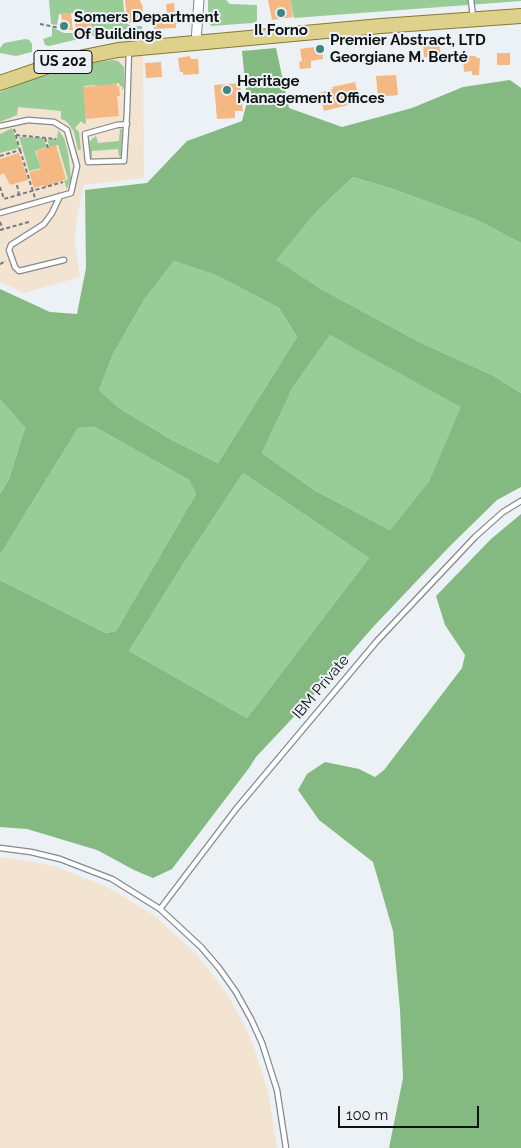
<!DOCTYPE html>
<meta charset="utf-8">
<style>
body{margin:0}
#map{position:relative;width:521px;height:1148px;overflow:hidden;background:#ecf1f6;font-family:Raleway,sans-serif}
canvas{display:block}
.scale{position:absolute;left:338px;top:1106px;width:141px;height:22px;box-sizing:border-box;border:2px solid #0f1112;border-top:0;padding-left:6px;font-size:15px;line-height:18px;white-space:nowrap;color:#0f1112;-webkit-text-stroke:4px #ecf1f6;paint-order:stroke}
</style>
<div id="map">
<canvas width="521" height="1148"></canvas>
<div class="scale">100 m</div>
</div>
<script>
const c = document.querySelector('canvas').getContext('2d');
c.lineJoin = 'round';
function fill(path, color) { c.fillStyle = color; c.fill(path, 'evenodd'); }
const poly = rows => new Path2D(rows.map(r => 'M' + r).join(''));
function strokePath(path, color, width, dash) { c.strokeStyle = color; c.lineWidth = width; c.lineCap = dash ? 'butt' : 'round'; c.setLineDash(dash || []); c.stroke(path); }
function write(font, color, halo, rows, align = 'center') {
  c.font = font + ' Raleway,sans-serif'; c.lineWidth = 4; c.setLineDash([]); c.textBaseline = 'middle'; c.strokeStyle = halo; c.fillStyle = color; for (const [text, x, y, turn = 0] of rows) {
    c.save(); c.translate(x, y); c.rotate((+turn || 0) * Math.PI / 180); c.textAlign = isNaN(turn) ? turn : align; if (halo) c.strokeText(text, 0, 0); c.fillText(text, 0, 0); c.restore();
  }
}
fill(poly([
 [143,53,144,178,84,185,77,216,75,241,80,277,24,293,0,282,0,91,21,82,89,62],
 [0,857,30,861,57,867,107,887,155,916,195,953,212,974,229,997,243,1023,254,1047,268,1092,277,1148,0,1148]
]), '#f2e4d1');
fill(poly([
 [49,0,123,0,125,22,131,26,142,26,142,32,123,32,92,36,90,21,80,20,74,16,73,13,59,14,57,25,51,24],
 [208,0,226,0,230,4,257,5,257,21,253,23,211,26,208,20],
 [290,0,521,0,521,1,294,18],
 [52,27,64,33,72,33,78,37,83,38,49,46,45,45,43,39,52,36],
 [25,39,29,40,32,44,32,52,16,56,0,53,0,48,4,43],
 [113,60,118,61,124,67,124,88,122,90,122,86,120,86,119,83,96,88,95,85,84,86,86,123,84,124,81,121,75,128,79,132,81,150,78,150,74,132,71,127,66,121,61,119,61,111,18,107,17,115,0,122,0,92,27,81,92,63],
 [12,128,19,148,0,153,0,134],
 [120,129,122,129,121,156,119,156,118,149,92,151,92,158,91,158,89,142,91,140,96,136,98,143,119,141],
 [58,130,64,138,68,152,71,178,67,189,64,181,68,179,58,145,49,147,48,140,57,138],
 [19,137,43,138,47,147,35,151,41,168,29,171],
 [353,177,393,189,477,220,521,243,521,393,492,375,421,343,321,289,275,260,316,212],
 [174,261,216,275,279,308,297,337,218,463,172,440,119,408,99,390,113,354,144,300],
 [330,335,462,406,429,481,390,530,314,490,262,453,293,387],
 [0,399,25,428,9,479,0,494],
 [95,427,189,480,196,494,116,631,106,633,0,580,0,555,78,428],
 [243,473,369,558,247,718,129,651,185,561]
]), '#9acc98');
fill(poly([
 [276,48,289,108,342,127,412,108,463,87,510,80,521,88,521,243,477,220,393,189,353,177,316,212,276,260,321,289,421,343,492,375,521,393,521,487,497,500,449,547,374,626,302,708,256,757,249,768,172,869,153,878,134,870,97,850,27,829,0,827,0,580,106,633,116,631,196,494,189,480,95,427,78,428,0,555,0,494,9,479,25,428,0,399,0,289,50,312,77,314,86,268,85,190,147,183,187,141,242,121,247,102,242,51],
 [174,261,216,275,279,308,297,337,218,463,172,440,119,408,99,390,113,354,144,300],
 [330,335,461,407,429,481,390,530,314,490,262,453,293,387],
 [243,473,369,558,247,718,129,651,185,561],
 [521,514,521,1148,389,1148,403,1078,400,1010,393,931,373,862,319,820,298,790,307,774,325,762,359,769,375,777,384,770,462,668,465,655,445,625,436,596,491,539]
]), '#84ba81');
fill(poly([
 [125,0,140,0,141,4,142,3,144,21,127,23],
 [268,0,290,0,293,17,272,20],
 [174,3,176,28,154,29,153,16,167,15,166,4],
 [71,13,73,30,63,30,61,14],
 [90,21,91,33,76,35,75,22],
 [439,42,441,58,424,57,423,43],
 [322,46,323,59,311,61,311,68,300,69,299,62,302,61,300,49],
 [497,53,510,53,510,65,497,65],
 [190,56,191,59,198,59,199,74,183,75,183,72,180,72,178,58],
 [463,56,476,56,476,58,480,58,479,75,472,75,472,71,464,72],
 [161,62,162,77,146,78,145,63],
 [396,75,398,95,378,97,376,76],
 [355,82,360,102,324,111,319,93,333,89,332,87],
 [240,83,243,111,235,111,235,118,217,119,214,85],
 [117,84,117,87,119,86,120,96,117,96,119,116,86,119,83,87],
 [56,145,66,179,45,187,44,185,34,188,29,172,41,169,36,151],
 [19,153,28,180,10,185,4,173,0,175,0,159]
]), '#f5b882');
const lane = poly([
 [471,0,473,17],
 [127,124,117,125,85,134,88,162,124,161,127,112,129,50],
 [0,126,28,120,54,122,67,130,77,166,71,193,0,213],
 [60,196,52,213,44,224,11,245,9,250,15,267,19,271,64,260],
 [0,848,31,852,60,859,112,879,160,909,201,947,219,968,236,992,251,1019,262,1043,277,1090,286,1148],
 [160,909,236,809,377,641,475,537,503,512,521,501]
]);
const street = poly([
 [196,42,199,0]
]);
const primary = poly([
 [0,83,64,61,118,50,381,26,521,16]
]);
strokePath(lane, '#85898d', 7);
strokePath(street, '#85898d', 11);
strokePath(primary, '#877a30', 16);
strokePath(poly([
 [40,24,60,28],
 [86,34,87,40],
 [16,135,56,139],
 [45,138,48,148],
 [20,150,35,198],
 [0,156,20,150,14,129],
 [17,185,19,195],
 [0,187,4,199,63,182],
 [0,222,3,229],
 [0,230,29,222],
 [0,264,6,261]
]), '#777b7d', 2, [4, 2.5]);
strokePath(lane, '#fff', 4.5);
strokePath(street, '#fff', 9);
strokePath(primary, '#ddd18c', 14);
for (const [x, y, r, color] of [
 [281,13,5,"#40867f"],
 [64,26,5,"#40867f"],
 [320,49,5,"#40867f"],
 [227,90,5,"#40867f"]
]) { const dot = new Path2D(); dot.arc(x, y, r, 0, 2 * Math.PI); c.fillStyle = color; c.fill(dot); strokePath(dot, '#ecf1f6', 2); }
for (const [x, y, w] of [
 [63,62,58]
]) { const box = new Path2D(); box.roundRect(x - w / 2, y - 11.5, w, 23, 4); c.fillStyle = '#ecf1f6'; c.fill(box); strokePath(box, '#0f1112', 1); }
write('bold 14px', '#0f1112', null, [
 ["US 202",63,62]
]);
write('bold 15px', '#0f1112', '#ecf1f6', [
 ["Somers Department",74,17],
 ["Of Buildings",74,34],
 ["Il Forno",281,30,"center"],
 ["Premier Abstract, LTD",330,40],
 ["Georgiane M. Berté",330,57],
 ["Heritage",237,81],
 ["Management Offices",237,98]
], 'left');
write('15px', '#0f1112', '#ecf1f6', [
 ["IBM Private",321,687,-50]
]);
</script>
